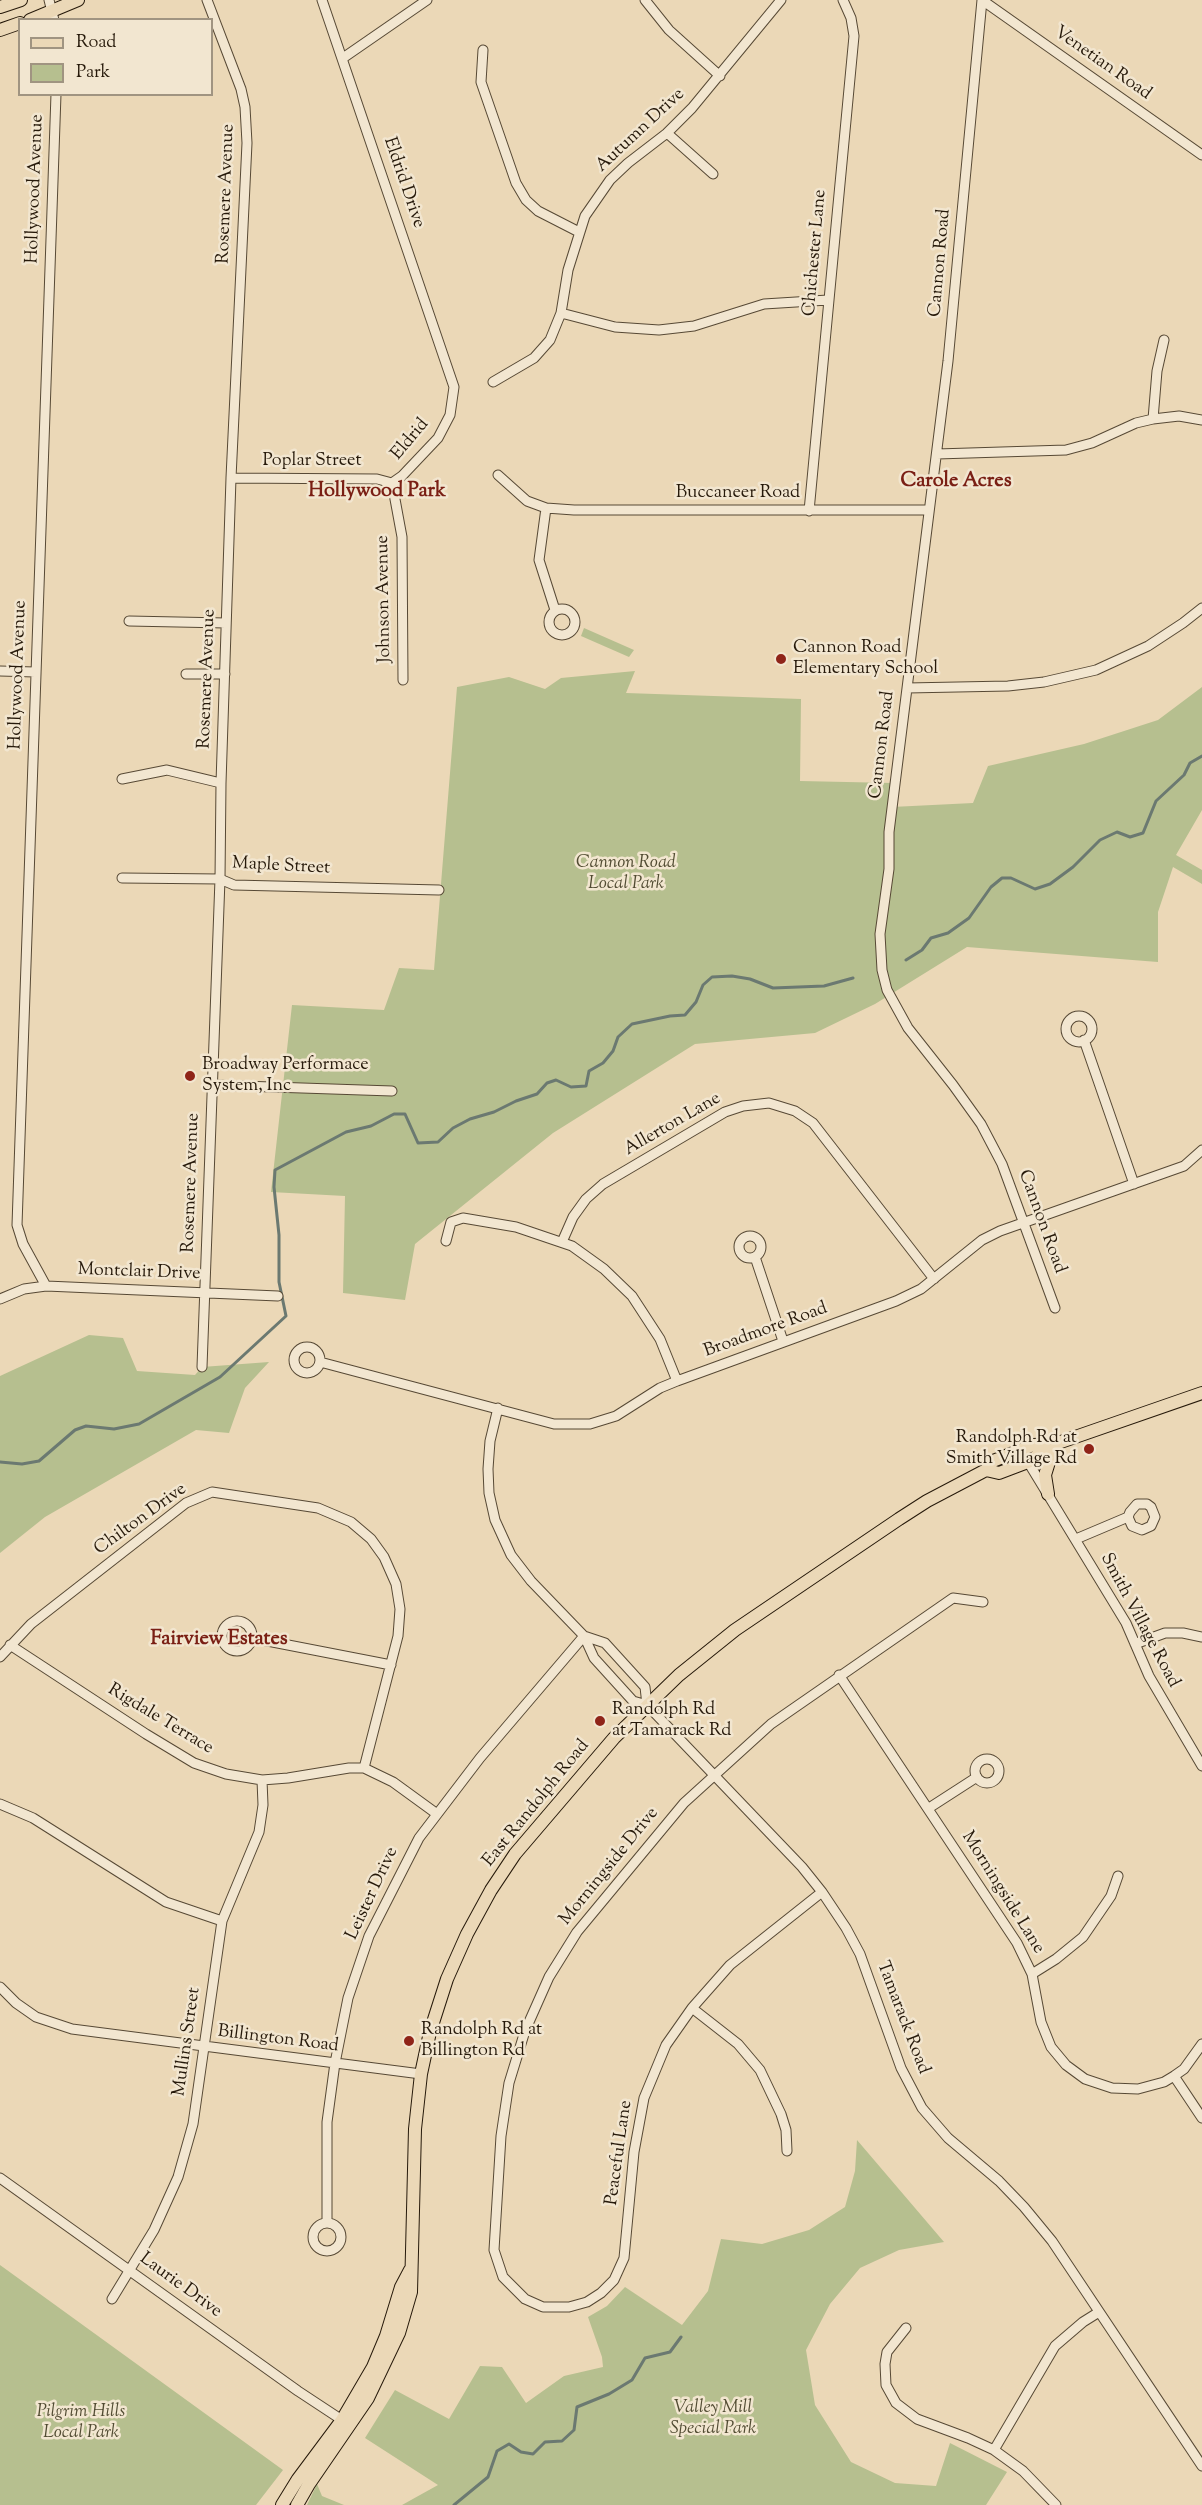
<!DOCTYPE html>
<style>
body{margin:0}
#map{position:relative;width:1202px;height:2505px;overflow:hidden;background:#ebd8b7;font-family:"Sorts Mill Goudy",serif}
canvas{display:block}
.legend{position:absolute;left:18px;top:18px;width:195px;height:78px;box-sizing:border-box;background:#f2e6d0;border:2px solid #a09481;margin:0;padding:8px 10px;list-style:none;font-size:18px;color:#26190a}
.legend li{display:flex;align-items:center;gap:12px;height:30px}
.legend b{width:30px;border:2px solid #a09481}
</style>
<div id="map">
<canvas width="1202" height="2505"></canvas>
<ul class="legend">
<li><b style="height:8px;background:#ebd8b7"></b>Road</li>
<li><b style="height:16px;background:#b6bf8f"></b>Park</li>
</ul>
</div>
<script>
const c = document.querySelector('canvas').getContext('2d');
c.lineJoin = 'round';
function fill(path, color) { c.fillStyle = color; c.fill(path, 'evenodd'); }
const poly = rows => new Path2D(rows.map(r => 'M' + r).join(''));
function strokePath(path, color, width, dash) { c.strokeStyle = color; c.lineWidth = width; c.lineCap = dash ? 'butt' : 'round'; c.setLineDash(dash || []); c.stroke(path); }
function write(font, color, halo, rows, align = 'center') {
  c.font = font + ' "Sorts Mill Goudy",serif'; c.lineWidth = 5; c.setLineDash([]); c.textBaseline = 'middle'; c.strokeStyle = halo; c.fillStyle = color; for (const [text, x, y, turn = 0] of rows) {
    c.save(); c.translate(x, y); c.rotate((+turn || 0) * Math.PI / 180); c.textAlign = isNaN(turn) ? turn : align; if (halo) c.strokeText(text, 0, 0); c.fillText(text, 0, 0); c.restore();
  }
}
fill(poly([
 [584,628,634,650,629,657,581,636],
 [635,671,626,693,801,699,800,781,893,783,892,807,973,803,988,766,1084,744,1158,720,1202,687,1202,810,1176,855,1202,870,1202,884,1173,867,1158,912,1158,962,967,947,875,1004,815,1033,695,1044,553,1133,415,1244,405,1300,343,1293,345,1196,271,1192,292,1005,384,1010,399,968,434,970,457,687,509,677,545,689,561,678],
 [89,1335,123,1338,137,1371,195,1375,202,1367,269,1362,245,1388,229,1433,196,1430,45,1517,0,1553,0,1376],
 [857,2140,944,2242,899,2250,860,2268,830,2304,806,2350,815,2405,851,2462,895,2483,936,2486,950,2443,1007,2472,986,2505,402,2505,438,2485,365,2438,395,2390,449,2419,480,2366,502,2367,526,2403,564,2376,603,2367,602,2357,588,2317,607,2306,625,2287,682,2325,708,2291,721,2239,762,2244,809,2230,845,2207,855,2171],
 [0,2265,283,2470,256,2505,0,2505],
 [317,2484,322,2496,344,2505,307,2505]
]), '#b6bf8f');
strokePath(poly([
 [906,960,922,950,931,938,948,933,969,918,991,887,1002,878,1011,878,1035,889,1050,884,1073,867,1100,840,1117,832,1130,837,1143,833,1156,801,1184,775,1190,763,1202,756],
 [0,1462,22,1464,39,1461,75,1430,86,1426,114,1429,139,1424,220,1377,286,1316,279,1282,279,1235,274,1187,275,1170,346,1132,371,1126,394,1114,405,1114,418,1143,438,1142,453,1128,470,1119,494,1112,516,1101,537,1094,547,1083,556,1080,571,1087,586,1086,589,1071,603,1063,613,1051,618,1037,632,1024,670,1016,685,1015,696,1002,703,985,712,977,732,976,750,979,773,988,824,986,853,978],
 [454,2505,488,2477,497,2451,509,2444,521,2452,533,2454,545,2442,562,2441,574,2430,577,2407,609,2394,632,2380,645,2358,670,2352,681,2337]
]), '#6b7971', 3);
const minor = poly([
 [49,0,54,20],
 [322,0,454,387,450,415,438,438,402,476,392,483],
 [645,0,669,30,720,76],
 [982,0,948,361,889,832,889,869,880,934,882,970,887,990,908,1028,953,1085,981,1124,1002,1164,1055,1308],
 [982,0,1202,155],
 [483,50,481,82,516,183,526,200,538,211,579,232],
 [343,58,427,0],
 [667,133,713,174],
 [561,313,615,327,659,330,694,326,764,304,828,300],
 [493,382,534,358,550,340,561,313,568,270,585,216,610,180,628,163,667,133,692,108,781,0],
 [1153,419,1157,371,1164,340],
 [937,454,1066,450,1092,443,1136,423,1153,419,1179,416,1202,420],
 [498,475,527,501,546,508,574,510,929,510],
 [231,478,377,479,392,483],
 [392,483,402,537,403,680],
 [546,508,539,560,555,610],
 [809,511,854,36,851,18,843,0],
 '549 622a13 13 0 1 1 26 0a13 13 0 1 1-26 0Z',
 [129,621,226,623],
 [0,671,35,672],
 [186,674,225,674],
 [907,688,1008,686,1044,682,1096,670,1148,646,1183,623,1202,608],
 [122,779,167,770,221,783],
 [122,878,220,879,234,885,439,890],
 '1066 1029a13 13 0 1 1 26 0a13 13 0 1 1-26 0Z',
 [1084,1040,1134,1184],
 [212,1085,392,1091],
 '739 1247a11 11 0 1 1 22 0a11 11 0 1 1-22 0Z',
 [446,1241,451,1222,463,1218,516,1227,572,1246,604,1269,632,1296,660,1339,677,1381],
 [562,1242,573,1217,586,1199,603,1184,725,1112,743,1106,769,1103,795,1111,813,1123,934,1279],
 [755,1257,783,1341],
 [46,1286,23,1244,17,1225,56,94],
 [0,1299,24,1289,46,1286,278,1296],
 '294 1360a13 13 0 1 1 26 0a13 13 0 1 1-26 0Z',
 [320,1362,554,1424,590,1424,616,1416,660,1388,677,1381,896,1301,921,1289,982,1240,1000,1231,1184,1166,1202,1150],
 [202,1367,220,879,221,783,231,478,247,143,245,107,241,89,207,0],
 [498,1408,490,1441,488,1469,489,1493,495,1520,511,1555,531,1581,584,1636,594,1658,633,1701,647,1705,802,1867,822,1892,846,1928,860,1954,901,2068,922,2108,948,2138,999,2181,1024,2207,1052,2241,1202,2466],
 [1028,1462,1126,1623,1149,1676,1202,1766],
 [1076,1539,1128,1517,1130,1512,1137,1504,1147,1504,1151,1507,1155,1517,1151,1526,1142,1530,1132,1526,1128,1517],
 '222 1636a15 15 0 1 1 30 0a15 15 0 1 1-30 0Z',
 [584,1636,605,1643,645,1687,647,1705],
 [252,1638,391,1665],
 [1135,1644,1165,1633,1183,1633,1202,1637],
 [10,1645,146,1734,194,1763,226,1774,262,1780,288,1778,349,1768,364,1768,393,1782,437,1814],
 [0,1657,31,1624,186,1503,212,1492,318,1508,351,1522,371,1539,384,1557,396,1584,400,1609,398,1636,364,1768],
 [839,1675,1017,1943,1032,1974,1041,2022,1051,2047,1066,2065,1085,2079,1112,2088,1138,2089,1164,2082,1174,2076,1184,2069,1202,2044],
 '975 1771a12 12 0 1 1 24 0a12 12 0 1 1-24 0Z',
 [0,1804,33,1818,166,1902,222,1921],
 [929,1808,977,1777],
 [822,1892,730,1965,692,2008,666,2045,644,2098,634,2152,624,2258,614,2280,601,2293,587,2302,569,2307,543,2307,525,2299,503,2277,494,2250,501,2136,509,2083,525,2031,549,1977,577,1932,684,1803,771,1724,953,1598,983,1602],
 [1032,1974,1056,1959,1083,1937,1111,1896,1118,1876],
 [0,1987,16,2003,36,2017,72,2029,421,2074],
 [692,2008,738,2044,760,2070,781,2114,786,2130,787,2151],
 [1174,2076,1202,2118],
 [0,2178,298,2391,342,2420],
 [327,2223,327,2122,335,2063,348,1998,369,1936,419,1838,480,1758,584,1636],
 '313 2237a14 14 0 1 1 28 0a14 14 0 1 1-28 0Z',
 [112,2299,154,2230,178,2177,193,2124,222,1921,259,1832,263,1805,262,1780],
 [906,2328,887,2352,885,2364,886,2385,896,2403,917,2419,968,2438,994,2450,1023,2471,1056,2505],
 [994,2450,1055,2346,1083,2322,1099,2312]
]);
const major = poly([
 [0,7,21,0],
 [30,20,78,0],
 [0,30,20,23],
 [986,1470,999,1473,1028,1462,1055,1444],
 [1048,1494,1045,1475,1054,1446],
 [282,2505,298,2479,342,2420,373,2367,386,2336,401,2287,410,2270],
 [297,2505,309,2484,368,2398,399,2333,411,2292,415,2129,421,2074,430,2032,447,1979,467,1934,491,1890,515,1854,614,1738,679,1675,735,1630,899,1519,927,1501,986,1470,993,1461,1033,1445,1055,1444,1202,1393]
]);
strokePath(minor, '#574935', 11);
strokePath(major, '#26190a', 14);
strokePath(minor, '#f2e6d0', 9);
strokePath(major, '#ebd8b7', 12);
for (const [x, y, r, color] of [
 [781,659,6,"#8f2418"],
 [190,1076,6,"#8f2418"],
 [1089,1449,6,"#8f2418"],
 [600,1721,6,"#8f2418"],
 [409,2041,6,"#8f2418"]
]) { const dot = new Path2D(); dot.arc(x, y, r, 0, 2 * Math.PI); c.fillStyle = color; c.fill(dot); strokePath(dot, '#f2e6d0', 2); }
write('18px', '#26190a', '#f2e6d0', [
 ["Venetian Road",1102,64,35],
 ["Autumn Drive",641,131,-43],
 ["Eldrid Drive",403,183,71],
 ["Hollywood Avenue",36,189,-88],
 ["Rosemere Avenue",227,194,-88],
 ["Chichester Lane",816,253,-85],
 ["Cannon Road",941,263,-85],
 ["Eldrid",411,440,-50],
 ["Poplar Street",312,462],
 ["Buccaneer Road",738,494],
 ["Johnson Avenue",385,599,-91],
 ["Hollywood Avenue",19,675,-88],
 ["Rosemere Avenue",208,679,-88],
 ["Cannon Road",883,745,-83],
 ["Maple Street",281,867,3],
 ["Allerton Lane",673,1125,-30],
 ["Rosemere Avenue",192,1183,-88],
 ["Cannon Road",1041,1222,70],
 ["Montclair Drive",139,1273,2],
 ["Broadmore Road",766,1331,-20],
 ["Chilton Drive",141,1520,-36],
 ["Smith Village Road",1139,1621,62],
 ["Rigdale Terrace",160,1720,31],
 ["East Randolph Road",537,1804,-51],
 ["Morningside Drive",610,1867,-51],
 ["Morningside Lane",1002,1893,58],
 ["Leister Drive",373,1894,-65],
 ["Tamarack Road",902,2018,69],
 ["Billington Road",278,2040,7],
 ["Mullins Street",188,2042,-82],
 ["Peaceful Lane",620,2153,-82],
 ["Laurie Drive",180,2286,36]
]);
write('18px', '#26190a', '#f2e6d0', [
 ["Cannon Road",793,649],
 ["Elementary School",793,670],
 ["Broadway Performace",202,1066],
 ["System, Inc",202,1087],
 ["Randolph Rd at",1077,1439,"right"],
 ["Smith Village Rd",1077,1460,"right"],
 ["Randolph Rd",612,1711],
 ["at Tamarack Rd",612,1732],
 ["Randolph Rd at",421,2031],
 ["Billington Rd",421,2052]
], 'left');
write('italic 18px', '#514b32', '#f2e6d0', [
 ["Cannon Road",626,864],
 ["Local Park",626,885],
 ["Valley Mill",713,2409],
 ["Special Park",713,2430],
 ["Pilgrim Hills",81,2413],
 ["Local Park",81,2434]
]);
write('bold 20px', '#7a1f14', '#f2e6d0', [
 ["Carole Acres",956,483],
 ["Hollywood Park",377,493],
 ["Fairview Estates",219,1641]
]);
</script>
